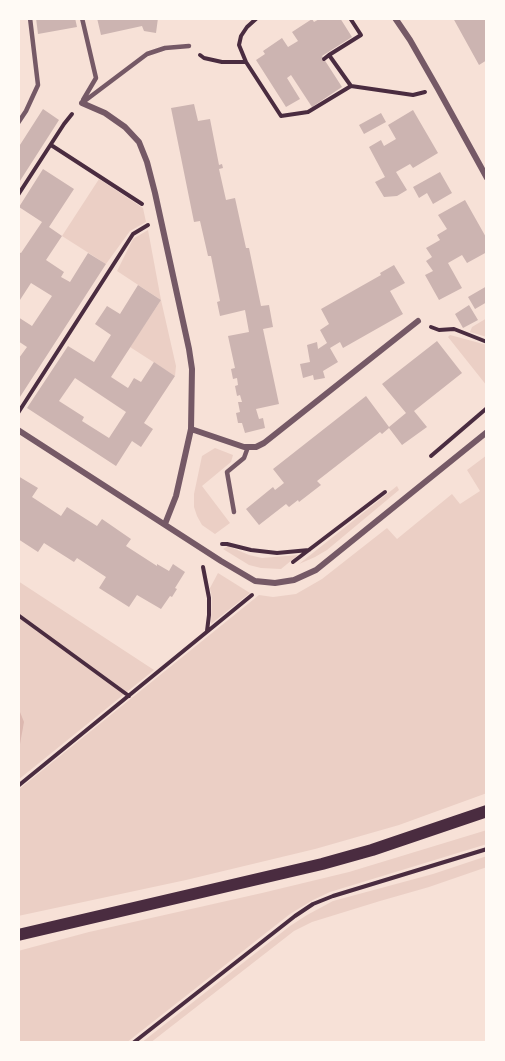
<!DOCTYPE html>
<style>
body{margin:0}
#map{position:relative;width:505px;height:1061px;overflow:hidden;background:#f7e1d7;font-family:Barlow,sans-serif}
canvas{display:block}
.frame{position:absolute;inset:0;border:20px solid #fffaf5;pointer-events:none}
</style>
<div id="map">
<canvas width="505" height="1061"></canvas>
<div class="frame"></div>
</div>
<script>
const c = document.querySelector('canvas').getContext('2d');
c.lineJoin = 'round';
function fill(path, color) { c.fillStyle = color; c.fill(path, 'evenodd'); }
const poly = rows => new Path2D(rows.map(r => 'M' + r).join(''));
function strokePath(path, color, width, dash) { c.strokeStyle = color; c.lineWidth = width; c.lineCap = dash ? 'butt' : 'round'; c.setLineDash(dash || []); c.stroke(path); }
fill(poly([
 [99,179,143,208,146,222,130,231,106,264,62,236],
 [148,230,161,300,176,366,175,376,130,347,161,300,117,271,133,239],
 [487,318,487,337,470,332,472,327],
 [450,335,487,345,487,386,448,337],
 [215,448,233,455,231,462,202,486,230,523,215,534,202,525,197,516,194,507,194,494,202,456],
 [487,455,487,793,399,825,315,849,186,880,18,916,18,790,259,595,273,597,296,594,322,579,387,528,397,539,452,494,460,504,480,491,467,470],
 [397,486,399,490,327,550,315,557,299,564],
 [228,546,249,555,262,558,298,555,281,569,261,568,249,565,223,549],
 [218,573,250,593,211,624,212,598,210,588],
 [18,581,154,670,18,780],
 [487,830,487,844,330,892,313,900,290,914,126,1043,18,1043,18,951,89,932,262,893,349,872],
 [487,856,487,867,429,887,380,901,312,922,294,931,150,1043,141,1043,290,926,307,915,333,901,433,874]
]), '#ebcfc5');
fill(poly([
 [18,707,24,722,18,755]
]), '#dcb8b0');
fill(poly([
 [36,18,75,18,77,27,38,34],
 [97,18,158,18,156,33,144,31,142,26,101,35],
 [321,18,340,18,352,37,322,56,342,87,312,107,291,75,287,78,300,99,286,107,256,60,265,54,263,51,282,38,288,47,298,41,292,32,312,19,314,22],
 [453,18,487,18,487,60,479,65],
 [194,104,198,121,210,119,219,165,222,164,223,168,219,169,226,200,235,198,246,248,249,248,261,306,269,305,273,327,263,329,279,404,256,409,259,419,263,418,265,428,245,433,242,423,238,423,236,413,240,412,238,402,242,402,240,395,237,396,235,386,238,385,237,378,233,379,231,369,235,368,228,336,249,332,245,310,220,316,217,302,220,301,211,256,208,256,200,221,194,222,171,108],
 [43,109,59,120,18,184,18,148],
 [413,110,438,153,413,168,410,164,396,172,407,190,397,196,384,197,375,182,385,177,369,147,381,140,384,146,396,139,388,125],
 [381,113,386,122,364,134,359,125],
 [43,169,74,189,49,227,62,236,46,260,64,272,61,277,70,282,88,253,106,264,18,400,18,357,19,358,27,347,18,341,18,317,32,326,52,296,31,283,18,303,18,252,21,253,42,222,19,207],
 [440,172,452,193,433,204,427,193,419,198,413,187],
 [465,200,487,239,487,252,467,263,462,255,448,263,462,288,439,300,425,275,433,271,426,261,432,257,426,248,440,240,437,235,447,229,438,215],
 [394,265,405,283,390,291,403,314,343,348,340,342,330,348,338,362,323,371,325,378,314,380,313,375,303,378,300,364,310,362,307,345,317,342,318,349,327,343,320,330,329,324,321,309,381,275,380,273],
 [138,285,161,300,111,377,128,388,134,378,141,382,154,362,175,376,144,423,153,429,141,447,132,441,116,466,27,408,68,346,94,362,111,335,95,324,107,306,120,314],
 [75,378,126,412,109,438,82,421,84,417,59,401],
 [487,286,487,302,475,309,468,297],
 [469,305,478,320,463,328,455,314],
 [437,341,462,373,414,411,427,427,402,445,389,428,382,434,380,432,317,481,321,485,299,502,298,500,289,507,286,504,259,525,246,509,273,487,275,490,284,483,273,469,366,396,389,427,406,413,382,384],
 [18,476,38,488,32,497,61,516,67,507,97,526,102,519,131,539,126,546,157,566,157,564,169,571,173,564,185,572,175,588,177,589,172,597,170,596,161,609,137,595,129,607,99,588,106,577,77,558,74,562,44,543,38,552,18,539]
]), '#ccb4b1');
strokePath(poly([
 [200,55,204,58,222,62,246,62,281,116,308,112,351,86],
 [329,55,361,35,350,18],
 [324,59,329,55,351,86,413,95,425,92],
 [246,62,239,45,241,36,247,27,257,18],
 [51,145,142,204],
 [18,195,64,124,72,114],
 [431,327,439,330,454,329,487,342],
 [18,413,133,234,148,225],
 [431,456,487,408],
 [222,544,227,544,251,550,277,553,309,550],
 [293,562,385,492],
 [203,567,209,598,209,615,207,631],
 [18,615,129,696],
 [18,786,252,595],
 [133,1043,295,916,313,904,333,896,487,849]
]), '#4a2c40', 4);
strokePath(poly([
 [82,18,96,78,83,100],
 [82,103,147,54,165,48,189,46],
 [18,123,26,111,38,85,30,18],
 [234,512,227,472,244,458,248,447]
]), '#755966', 4.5);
strokePath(poly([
 [395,18,410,40,438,89,487,178],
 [82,103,105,113,125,127,139,142,147,162,155,193,189,349,192,369,191,429,176,496,165,524],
 [191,429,244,447,256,447,264,443,418,321],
 [18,430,221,561,255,581,275,583,294,580,316,570,487,432]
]), '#755966', 6);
strokePath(poly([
 [18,935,322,864,372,850,487,811]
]), '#4a2c40', 12);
</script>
